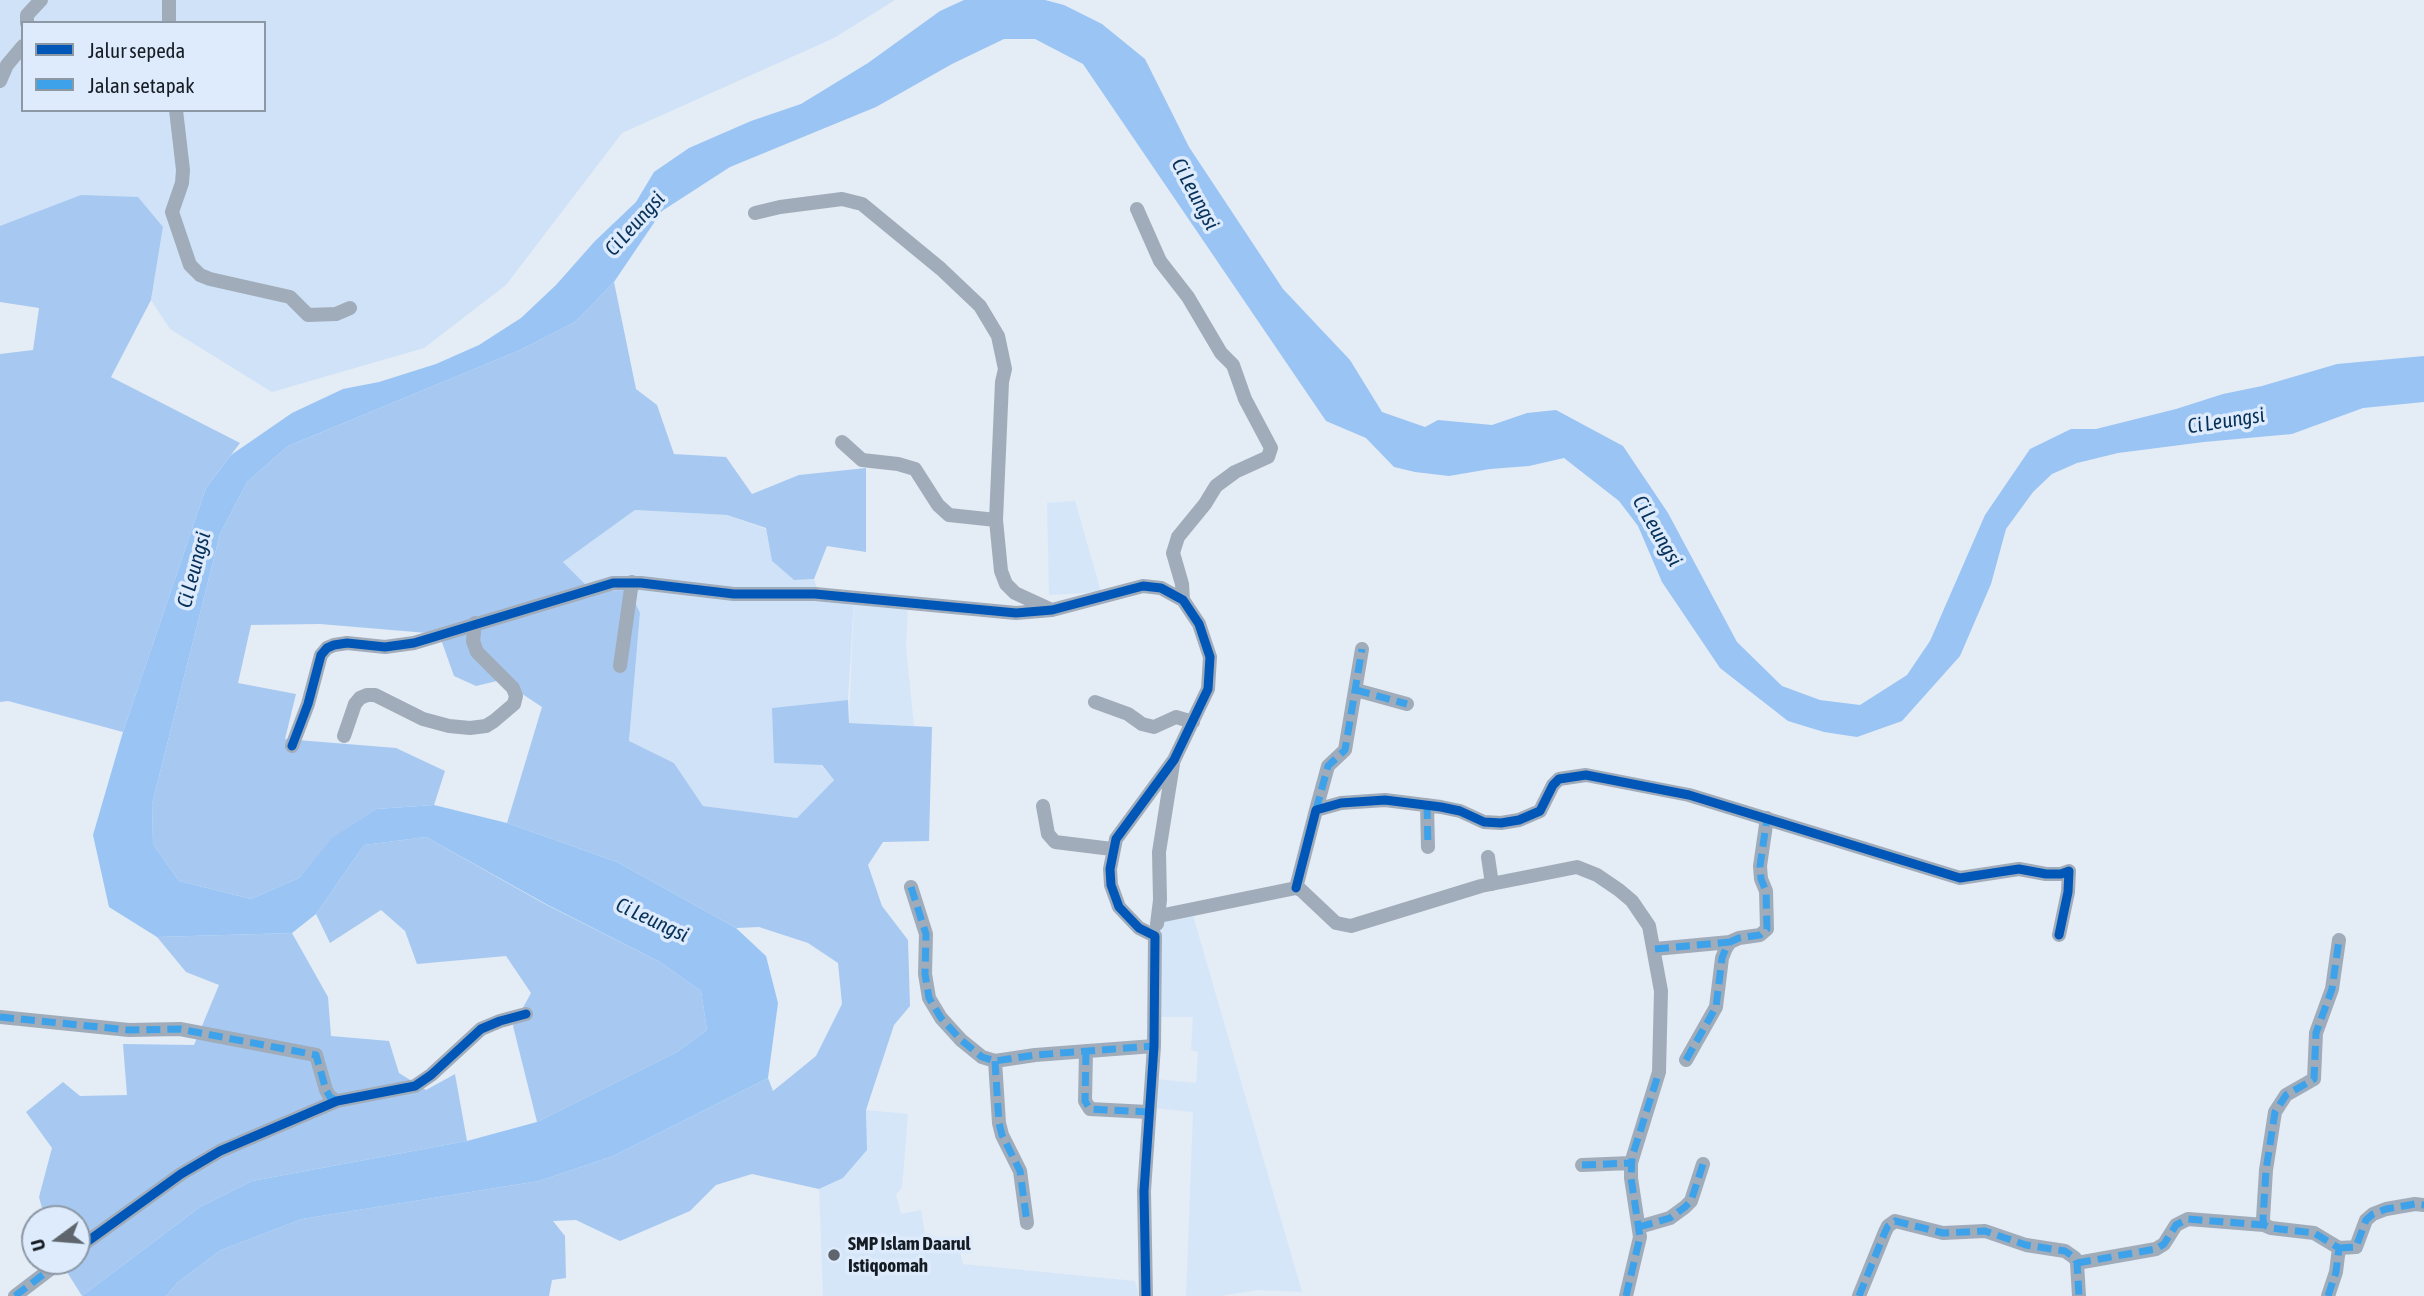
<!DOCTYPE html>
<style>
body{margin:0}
#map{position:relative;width:2424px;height:1296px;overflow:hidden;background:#e4ecf5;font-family:"Asap Condensed",sans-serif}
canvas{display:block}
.legend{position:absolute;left:21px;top:21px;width:245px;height:91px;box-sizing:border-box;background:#ddebfc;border:2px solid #8d98a5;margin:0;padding:9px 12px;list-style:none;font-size:21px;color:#161c23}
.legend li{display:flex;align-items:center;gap:14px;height:35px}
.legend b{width:35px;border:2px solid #8d98a5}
.north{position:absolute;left:21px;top:1205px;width:70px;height:70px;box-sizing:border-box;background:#ddebfc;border:2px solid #8d98a5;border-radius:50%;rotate:254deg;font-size:19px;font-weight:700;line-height:28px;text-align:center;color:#161c23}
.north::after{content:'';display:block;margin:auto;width:24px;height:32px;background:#5e656c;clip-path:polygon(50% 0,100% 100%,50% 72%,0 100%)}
</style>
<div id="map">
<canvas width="2424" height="1296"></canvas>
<ul class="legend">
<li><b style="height:9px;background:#0057b8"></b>Jalur sepeda</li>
<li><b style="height:9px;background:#3da2ea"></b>Jalan setapak</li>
</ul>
<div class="north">U</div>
</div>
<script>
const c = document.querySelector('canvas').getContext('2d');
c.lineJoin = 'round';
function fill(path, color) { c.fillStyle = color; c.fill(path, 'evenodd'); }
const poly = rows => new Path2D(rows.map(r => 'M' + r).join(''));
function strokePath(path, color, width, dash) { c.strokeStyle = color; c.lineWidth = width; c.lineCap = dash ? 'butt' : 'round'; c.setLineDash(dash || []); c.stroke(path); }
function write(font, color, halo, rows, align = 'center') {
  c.font = font + ' "Asap Condensed",sans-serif'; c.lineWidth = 7; c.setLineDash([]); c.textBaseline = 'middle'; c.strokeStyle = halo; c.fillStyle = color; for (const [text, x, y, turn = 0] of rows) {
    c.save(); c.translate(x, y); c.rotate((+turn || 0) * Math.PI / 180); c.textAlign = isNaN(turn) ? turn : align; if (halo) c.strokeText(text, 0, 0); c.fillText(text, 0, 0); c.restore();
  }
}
fill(poly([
 [1075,501,1101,592,1049,595,1047,503],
 [854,594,908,605,906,647,914,726,849,723],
 [1192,912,1302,1292,1258,1290,1220,1296,1186,1296,1193,1112,1153,1108,1156,1079,1196,1083,1198,1052,1191,1050,1193,1017,1159,1017,1157,931,1166,918],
 [866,1110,908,1114,902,1188,896,1194,901,1214,921,1210,926,1241,957,1238,963,1264,1135,1281,1139,1296,823,1296,819,1189,843,1178,867,1150]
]), '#d6e6f9');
fill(poly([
 [0,0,895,0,834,38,622,133,506,285,424,348,272,392,170,329,151,300,163,227,0,226],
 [23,23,264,23,264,110,23,110],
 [635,510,727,515,766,529,772,561,794,580,814,579,817,588,854,594,848,700,772,709,834,780,797,818,703,806,674,763,629,742,640,613,592,591,563,562]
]), '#d0e2f7');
fill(poly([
 [81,195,138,197,163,227,151,300,111,377,240,443,206,488,123,732,8,701,0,702,0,354,33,350,39,308,0,302,0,226],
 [614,282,636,389,657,405,674,454,726,457,752,494,799,475,866,468,866,552,827,546,814,579,794,580,772,561,766,528,727,515,635,510,563,562,592,591,629,590,640,613,629,741,674,763,703,806,797,818,834,780,822,765,774,763,772,708,848,700,849,723,932,727,929,841,883,842,868,865,882,906,908,940,910,1006,894,1025,866,1110,867,1150,843,1178,819,1189,752,1174,716,1185,690,1211,620,1241,576,1220,553,1221,565,1236,566,1278,552,1280,549,1296,166,1296,177,1283,221,1250,302,1219,539,1181,613,1156,768,1078,773,1091,816,1056,842,1004,838,963,808,943,759,927,736,928,617,862,507,823,542,707,501,680,476,686,454,676,439,634,320,624,251,625,238,683,296,694,285,739,396,748,445,771,434,805,376,809,333,838,299,878,251,899,179,881,153,844,152,804,220,534,247,482,288,446,520,350,575,322],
 [426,837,543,903,660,962,701,991,707,1030,677,1052,537,1122,513,1026,531,993,506,956,417,964,405,931,381,910,330,943,316,914,364,845],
 [292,933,328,997,331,1036,389,1041,399,1073,426,1090,455,1074,467,1141,252,1181,200,1207,82,1296,60,1261,77,1261,77,1219,45,1219,39,1197,52,1148,26,1112,63,1082,80,1096,127,1095,123,1044,194,1045,219,985,186,972,157,937]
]), '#a7c9f1');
fill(poly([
 [964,0,1045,0,1064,5,1102,24,1145,59,1189,147,1283,289,1350,360,1382,412,1425,427,1438,420,1492,425,1527,413,1556,410,1623,446,1668,513,1737,642,1782,686,1820,700,1860,705,1907,675,1930,641,1985,515,2030,449,2071,429,2096,429,2176,409,2223,394,2262,386,2337,364,2424,356,2424,402,2363,408,2292,434,2204,442,2118,453,2077,463,2052,474,2033,492,2006,529,1991,584,1960,656,1902,721,1857,737,1824,732,1788,721,1720,668,1662,582,1638,526,1619,501,1564,458,1529,466,1490,469,1449,476,1415,472,1394,467,1366,438,1326,421,1083,64,1035,39,1004,39,952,64,876,107,730,167,662,211,614,282,575,322,520,350,288,446,247,482,220,534,152,804,153,844,179,881,251,899,299,878,332,838,376,809,434,805,507,823,617,862,736,928,766,956,778,1003,768,1078,613,1156,539,1181,302,1219,221,1250,177,1283,166,1296,82,1296,200,1207,252,1181,467,1141,537,1122,677,1052,707,1030,701,991,660,962,546,904,426,837,364,845,316,914,292,933,157,937,109,907,93,835,123,732,206,488,231,455,292,413,343,389,379,382,436,364,479,345,521,318,556,285,595,241,636,202,654,172,689,148,751,121,801,104,868,63,940,11]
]), '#9ac4f4');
strokePath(poly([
 [27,23,27,15,41,0],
 [169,23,169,0],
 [0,81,7,65,23,46],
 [176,110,183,170,182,183,172,212,190,265,200,275,210,279,290,297,308,315,336,314,350,308],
 [1137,209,1160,261,1188,297,1221,353,1233,365,1245,399,1271,448,1268,457,1235,472,1216,486,1205,504,1178,537,1173,553,1182,584,1183,600],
 [755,213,780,207,842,199,862,204,941,269,980,306,998,336,1005,369,1002,382,996,520],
 [842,442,862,460,898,464,915,469,938,505,949,515,996,520,1001,571,1006,584,1015,593,1052,610],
 [620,666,632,582],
 [1356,690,1407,704],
 [1095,702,1128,714,1142,724,1154,727,1176,717,1193,722],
 [344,736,355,704,360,698,367,695,375,695,423,719,449,726,470,728,486,726,494,721,514,704,516,696,513,688,477,652,473,641,475,623],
 [292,746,308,704,321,655,327,648,334,645,347,643,385,647,414,643,613,583,641,583,734,594,815,594,1016,613,1052,610,1143,586,1161,588,1183,600,1199,624,1210,657,1208,689,1174,760,1116,839,1110,869,1111,885,1119,907,1139,928,1155,936,1154,1046,1144,1191,1146,1296],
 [1427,805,1428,847],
 [1043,806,1048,834,1055,842,1112,849],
 [1316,810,1328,766,1345,750,1362,649],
 [1488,857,1492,884],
 [911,887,926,934,925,974,929,998,941,1018,961,1040,982,1057,995,1061,1035,1055,1154,1046],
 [1296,888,1316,810,1341,803,1385,800,1441,807,1460,811,1484,822,1501,823,1519,820,1540,811,1553,785,1559,779,1586,775,1689,795,1960,878,2019,869,2046,874,2061,874,2069,871,2068,892,2059,935],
 [1159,916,1296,888,1301,890,1336,923,1351,926,1481,886,1577,867,1597,875,1619,890,1632,901,1649,926,1661,991,1659,1072,1631,1163,1631,1178,1640,1237,1626,1296],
 [1157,924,1160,900,1159,852,1173,764],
 [1655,949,1730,942],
 [0,1017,129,1030,180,1029,316,1055,326,1090,330,1097,337,1101],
 [1086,1051,1085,1101,1090,1109,1148,1112],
 [1686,1060,1716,1007,1722,958,1726,948,1730,942,1739,938,1760,935,1767,929,1766,891,1761,879,1760,866,1767,818],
 [995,1061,999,1123,1002,1135,1020,1171,1027,1223],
 [1582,1165,1631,1163],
 [1639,1227,1670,1218,1685,1207,1691,1201,1703,1164],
 [2339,1248,2356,1247,2366,1220,2373,1214,2386,1209,2415,1204,2424,1205],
 [77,1249,181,1174,220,1151,337,1101,415,1086,431,1075,481,1029,500,1021,526,1014],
 [2077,1263,2156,1249,2164,1244,2176,1225,2188,1219,2264,1225],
 [15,1296,61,1261],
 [1859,1296,1885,1232,1888,1226,1895,1221,1943,1233,1985,1231,2026,1245,2065,1251,2075,1258,2077,1263,2079,1296],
 [2328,1296,2336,1272,2339,1248,2314,1233,2271,1228,2264,1225,2263,1219,2266,1170,2275,1112,2286,1095,2314,1079,2316,1033,2332,989,2339,940]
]), '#a1acba', 14);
strokePath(poly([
 [1356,690,1407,704],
 [1427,805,1428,847],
 [1316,810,1328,766,1345,750,1362,649],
 [911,887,926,934,925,974,929,998,941,1018,961,1040,982,1057,995,1061,1035,1055,1154,1046],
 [1655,949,1730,942],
 [0,1017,129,1030,180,1029,316,1055,326,1090,330,1097,337,1101],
 [1086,1051,1085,1101,1090,1109,1148,1112],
 [1686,1060,1716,1007,1722,958,1726,948,1730,942,1739,938,1760,935,1767,929,1766,891,1761,879,1760,866,1767,818],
 [995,1061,999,1123,1002,1135,1020,1171,1027,1223],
 [1582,1165,1631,1163],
 [1639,1227,1670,1218,1685,1207,1691,1201,1703,1164],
 [2339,1248,2356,1247,2366,1220,2373,1214,2386,1209,2415,1204,2424,1205],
 [2077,1263,2156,1249,2164,1244,2176,1225,2188,1219,2264,1225],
 [15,1296,61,1261],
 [1626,1296,1640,1237,1631,1178,1632,1157,1659,1072],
 [1859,1296,1885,1232,1888,1226,1895,1221,1943,1233,1985,1231,2026,1245,2065,1251,2075,1258,2077,1263,2079,1296],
 [2328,1296,2336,1272,2339,1248,2314,1233,2271,1228,2264,1225,2263,1219,2266,1170,2275,1112,2286,1095,2314,1079,2316,1033,2332,989,2339,940]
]), '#3da2ea', 7, [14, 7]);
strokePath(poly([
 [292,746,308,704,321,655,327,648,334,645,347,643,385,647,414,643,613,583,641,583,734,594,815,594,1016,613,1052,610,1143,586,1161,588,1183,600,1199,624,1210,657,1208,689,1174,760,1116,839,1110,869,1111,885,1119,907,1139,928,1155,936,1154,1046,1144,1191,1146,1296],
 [1296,888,1316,810,1341,803,1385,800,1441,807,1460,811,1484,822,1501,823,1519,820,1540,811,1553,785,1559,779,1586,775,1689,795,1960,878,2019,869,2046,874,2061,874,2069,871,2068,892,2059,935],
 [77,1249,181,1174,220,1151,337,1101,415,1086,431,1075,481,1029,500,1021,526,1014]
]), '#0057b8', 9);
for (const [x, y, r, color] of [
 [834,1255,7,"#5e656c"]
]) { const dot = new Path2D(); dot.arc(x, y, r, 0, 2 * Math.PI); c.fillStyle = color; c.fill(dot); strokePath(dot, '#ddebfc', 2.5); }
write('bold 19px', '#161c23', '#ddebfc', [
 ["SMP Islam Daarul",848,1244],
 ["Istiqoomah",848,1266]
], 'left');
write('italic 21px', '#083159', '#ddebfc', [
 ["Ci Leungsi",1195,194,62],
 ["Ci Leungsi",635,224,-48],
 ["Ci Leungsi",2226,421,-9],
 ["Ci Leungsi",1657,531,60],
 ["Ci Leungsi",194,570,-75],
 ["Ci Leungsi",652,920,25]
]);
</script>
